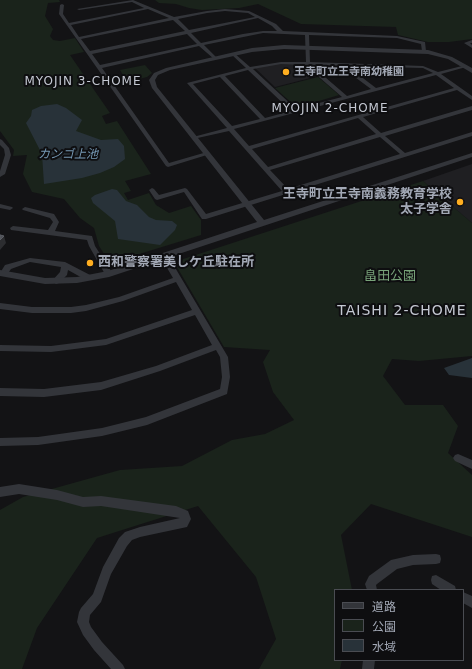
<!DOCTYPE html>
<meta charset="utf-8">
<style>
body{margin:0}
#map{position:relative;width:472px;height:669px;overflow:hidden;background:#131315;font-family:"DejaVu Sans","Noto Sans JP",sans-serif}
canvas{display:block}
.legend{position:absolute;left:334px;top:589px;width:130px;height:72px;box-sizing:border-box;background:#0e0e10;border:1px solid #4a4c52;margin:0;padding:5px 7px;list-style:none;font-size:12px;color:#a3a9b6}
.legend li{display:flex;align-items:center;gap:8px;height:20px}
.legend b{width:20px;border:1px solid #4a4c52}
</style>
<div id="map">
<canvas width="472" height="669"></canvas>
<ul class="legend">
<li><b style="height:5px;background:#33353a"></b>道路</li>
<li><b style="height:11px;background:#1a231b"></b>公園</li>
<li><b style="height:11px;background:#283239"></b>水域</li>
</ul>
</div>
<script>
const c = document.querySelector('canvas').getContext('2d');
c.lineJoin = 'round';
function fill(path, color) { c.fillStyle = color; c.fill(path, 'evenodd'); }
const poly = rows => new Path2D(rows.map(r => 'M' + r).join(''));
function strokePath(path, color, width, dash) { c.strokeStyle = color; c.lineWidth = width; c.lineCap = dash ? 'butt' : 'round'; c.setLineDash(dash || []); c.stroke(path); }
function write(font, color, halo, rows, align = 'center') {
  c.font = font + ' "DejaVu Sans","Noto Sans JP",sans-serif'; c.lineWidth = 4; c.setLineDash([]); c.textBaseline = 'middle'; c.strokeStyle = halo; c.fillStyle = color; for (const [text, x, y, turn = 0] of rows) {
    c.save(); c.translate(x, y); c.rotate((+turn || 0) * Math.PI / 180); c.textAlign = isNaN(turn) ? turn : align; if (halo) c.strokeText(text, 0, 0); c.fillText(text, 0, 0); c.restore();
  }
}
fill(poly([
 [276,64,301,64,305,66,318,76,275,87,255,68],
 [472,164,472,223,423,181]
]), '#1f1f22');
fill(poly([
 [0,0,61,0,59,0,60,2,48,3,45,16,53,29,50,36,53,40,60,41,75,38,84,52,70,55,110,113,102,116,106,124,117,121,151,174,125,181,131,191,124,193,128,200,149,193,156,205,169,213,191,206,201,220,201,235,110,263,99,246,94,228,80,218,64,199,32,192,23,174,27,155,13,156,14,150,0,131],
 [155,0,472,0,472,39,449,42,428,42,398,35,396,27,301,24,258,4,239,8,202,10,189,8,176,4,159,3],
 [145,65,152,73,147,77,127,82,120,70],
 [318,77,339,95,299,107,295,106,275,88],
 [423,181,472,223,472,356,419,361,392,359,383,376,405,405,443,405,458,426,448,453,472,475,472,537,371,504,341,535,352,590,335,590,335,660,342,660,340,669,259,669,276,639,256,577,198,506,97,538,37,628,22,669,0,669,0,510,23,497,120,470,182,466,232,440,265,434,294,420,273,392,263,362,270,350,224,347,174,262]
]), '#1a231b');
fill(poly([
 [57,104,66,108,82,120,76,131,101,140,118,139,124,146,125,159,114,167,100,173,82,178,44,184,42,154,26,123,31,116,32,110,41,106],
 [112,189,117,190,126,201,137,205,149,217,156,220,172,221,177,225,175,230,160,245,118,239,115,221,93,203,91,198,95,195],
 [472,358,472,378,449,375,444,368]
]), '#283239');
fill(poly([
 [133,0,174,17,207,11,225,9,249,11,276,24,283,31,397,36,425,42,426,51,424,52,422,51,421,44,397,38,309,35,310,62,423,66,438,72,466,65,466,67,441,74,472,96,472,100,457,90,363,117,381,133,472,106,472,110,385,136,405,153,472,132,472,136,206,219,202,219,184,192,157,200,155,199,149,190,152,188,154,189,159,195,185,188,187,189,206,214,282,191,229,131,193,139,193,137,227,128,187,83,246,68,232,55,232,53,234,53,250,67,281,62,306,62,305,35,263,33,204,45,216,57,216,59,214,59,199,46,102,68,169,163,207,152,210,154,168,167,166,166,59,14,60,5,62,4,64,5,63,14,69,23,144,8,132,2,79,10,77,9,133,0],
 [148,9,169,18,79,37,71,25,148,9],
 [225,11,248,13,255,17,189,30,178,19,207,13,225,11],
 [258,18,272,26,277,31,263,31,243,34,201,43,191,33,258,18],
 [173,20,185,31,90,51,81,39,173,20],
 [187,34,197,44,100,65,92,54,187,34],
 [281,64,305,65,342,97,296,109,253,69,281,64],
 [311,65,340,66,371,89,347,96,311,65],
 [347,66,423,68,433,73,376,88,347,66],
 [248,70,291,111,265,118,225,76,248,70],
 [436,75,454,88,249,146,234,129,436,75],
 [220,77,260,119,232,126,193,84,220,77],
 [358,118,376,134,268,167,252,149,358,118],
 [380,137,400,154,288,189,270,170,380,137],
 [472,40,472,43,470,43,472,45,472,48,464,43,472,40],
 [0,139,2,140,9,148,11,155,5,174,0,177,0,171,5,155,4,149,0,145,0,139],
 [0,204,12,207,13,208,10,210,0,208,0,204],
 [25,207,54,214,59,222,55,231,92,236,95,246,113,274,112,276,106,276,89,246,87,240,11,230,10,228,13,226,48,230,53,222,50,218,23,210,22,209,25,207],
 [161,254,167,254,228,357,230,377,227,394,147,425,102,436,38,445,0,446,0,438,38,437,102,428,146,417,220,389,222,377,220,357,216,350,160,371,101,390,44,397,0,396,0,388,44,389,101,382,156,366,212,345,195,315,106,345,51,352,0,351,0,345,51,346,106,339,192,310,176,282,123,301,86,311,71,313,32,313,0,309,0,303,32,307,71,307,86,305,119,297,173,278,160,256,161,254],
 [30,258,65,262,92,276,93,278,92,280,86,280,68,270,67,275,59,283,56,284,52,281,60,272,61,267,30,262,11,269,6,276,0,276,0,273,5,265,30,258],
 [458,454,472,460,472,469,455,461,453,458,455,455,458,454],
 [19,484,57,490,83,497,101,496,176,506,188,511,191,519,187,527,140,537,132,540,127,546,111,574,101,602,90,615,89,622,91,627,102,642,123,665,125,669,111,669,94,650,83,635,77,622,79,612,81,608,93,594,103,567,119,538,125,532,140,527,180,518,101,506,83,507,57,500,19,494,0,497,0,487,19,484],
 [436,554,440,555,441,559,440,563,436,564,413,565,397,569,377,584,376,585,377,590,367,590,365,584,369,576,391,560,413,555,436,554],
 [436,575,455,586,456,590,441,590,432,584,431,580,432,576,436,575],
 [463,592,472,596,472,608,463,603,463,592],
 [363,660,375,660,374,669,362,669,363,660]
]), '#33353a');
fill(poly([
 [284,45,428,50,452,57,472,68,472,73,448,59,428,54,284,49,252,52,170,70,158,75,155,80,157,87,264,220,472,153,472,157,109,277,77,283,45,284,0,276,0,270,45,278,77,277,108,271,257,222,152,88,149,80,154,73,166,68,252,48,284,45]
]), '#33353a');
fill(poly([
 [4,236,6,243,0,250,0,240]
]), '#2c2d30');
const building = poly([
 [0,235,4,236,0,240,0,235]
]);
fill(building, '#4e5056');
strokePath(building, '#5b5e65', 1);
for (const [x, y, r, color] of [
 [286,72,4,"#ffae20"],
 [460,202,4,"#ffae20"],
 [90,263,4,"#ffae20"]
]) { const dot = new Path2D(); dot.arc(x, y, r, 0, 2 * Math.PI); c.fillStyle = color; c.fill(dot); strokePath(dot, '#0e0e10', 1.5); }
write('bold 11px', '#a3a9b6', '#0e0e10', [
 ["王寺町立王寺南幼稚園",294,72]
], 'left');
c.letterSpacing = '1px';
write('12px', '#c4c8d2', '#0e0e10', [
 ["MYOJIN 3-CHOME",83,82],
 ["MYOJIN 2-CHOME",330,109]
]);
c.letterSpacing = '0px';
write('italic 12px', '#7699b5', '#0e0e10', [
 ["カンゴ上池",68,155]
]);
write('bold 13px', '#a3a9b6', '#0e0e10', [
 ["王寺町立王寺南義務教育学校",452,195],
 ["太子学舎",452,210],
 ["西和警察署美しケ丘駐在所",98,263,"left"]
], 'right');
write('13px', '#78a379', '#0e0e10', [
 ["畠田公園",390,277]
]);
c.letterSpacing = '1px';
write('14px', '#c4c8d2', '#0e0e10', [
 ["TAISHI 2-CHOME",402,311]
]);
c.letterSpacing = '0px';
</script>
